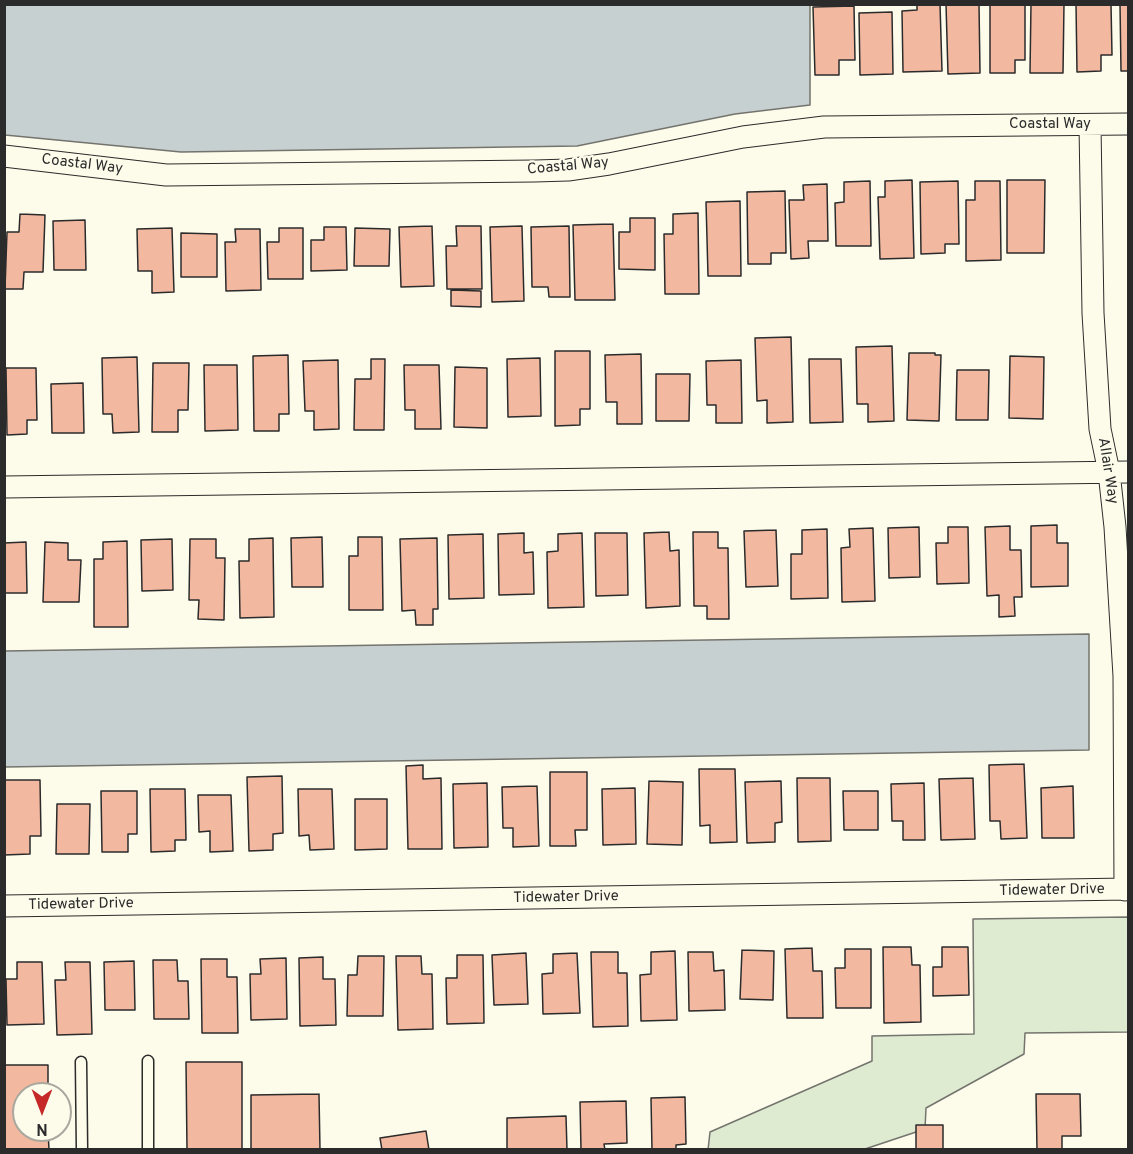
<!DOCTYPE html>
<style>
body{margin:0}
#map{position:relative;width:1133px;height:1154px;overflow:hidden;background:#fdfbea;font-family:Overpass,sans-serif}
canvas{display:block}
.frame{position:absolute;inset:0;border:6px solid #2b2b2b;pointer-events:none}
.north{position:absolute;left:12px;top:1082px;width:60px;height:60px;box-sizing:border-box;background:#fdfbea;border:2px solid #a9a89e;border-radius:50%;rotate:180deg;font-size:16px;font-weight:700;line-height:24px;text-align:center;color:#2b2b2b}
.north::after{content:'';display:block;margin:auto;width:21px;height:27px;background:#c62828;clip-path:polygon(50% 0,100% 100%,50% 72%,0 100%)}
</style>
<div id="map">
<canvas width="1133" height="1154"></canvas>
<div class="frame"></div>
<div class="north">N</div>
</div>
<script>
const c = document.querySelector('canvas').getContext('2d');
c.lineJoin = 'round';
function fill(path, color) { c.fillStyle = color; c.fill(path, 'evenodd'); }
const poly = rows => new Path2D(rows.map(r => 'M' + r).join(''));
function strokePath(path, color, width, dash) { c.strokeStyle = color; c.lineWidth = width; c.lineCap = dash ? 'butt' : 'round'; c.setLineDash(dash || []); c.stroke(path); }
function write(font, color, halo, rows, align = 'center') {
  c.font = font + ' Overpass,sans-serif'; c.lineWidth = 4.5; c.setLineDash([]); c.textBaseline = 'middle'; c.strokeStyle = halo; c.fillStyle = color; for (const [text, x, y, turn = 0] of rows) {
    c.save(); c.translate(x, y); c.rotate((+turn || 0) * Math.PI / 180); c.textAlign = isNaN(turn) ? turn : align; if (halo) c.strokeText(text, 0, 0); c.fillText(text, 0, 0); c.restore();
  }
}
const green = poly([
 [1128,917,1128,1032,1025,1033,1024,1054,926,1108,925,1129,865,1149,708,1150,710,1132,872,1061,872,1036,974,1034,973,919,1128,917]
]);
fill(green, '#deebd1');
strokePath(green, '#74746e', 1.5);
const water = poly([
 [4,5,810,5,810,105,735,114,577,146,181,152,5,135,4,5],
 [1089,634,1089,750,5,767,5,651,1089,634]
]);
fill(water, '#c7d0d0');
strokePath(water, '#74746e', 1.5);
const building = poly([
 [917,4,940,4,942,71,903,72,902,11,917,10,917,4],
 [946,4,979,4,980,73,948,74,946,4],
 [990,4,1025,4,1025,60,1015,60,1015,73,990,73,990,4],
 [1031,4,1064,4,1063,73,1030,73,1031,4],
 [1076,4,1111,4,1112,55,1101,55,1101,71,1077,72,1076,4],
 [1120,4,1128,4,1128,71,1121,71,1120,4],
 [854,6,855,60,839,60,839,75,815,75,813,7,854,6],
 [892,12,893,74,860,75,859,13,892,12],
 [912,180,914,258,880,259,878,197,885,197,885,181,912,180],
 [1007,180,1045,180,1044,253,1007,253,1007,180],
 [870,181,871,246,836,246,835,203,844,202,844,182,870,181],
 [958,181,959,244,945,244,945,253,921,254,920,182,958,181],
 [975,181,1000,181,1001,260,966,261,966,200,975,200,975,181],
 [827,184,828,241,808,241,809,258,791,259,789,200,804,200,803,185,827,184],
 [785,191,786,253,771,253,771,264,748,264,747,192,785,191],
 [740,201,741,276,708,276,706,202,740,201],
 [698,213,699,294,665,294,664,234,673,234,673,214,698,213],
 [20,214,45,215,43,272,24,272,23,289,5,289,7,232,19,232,20,214],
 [630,218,655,218,655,270,619,269,619,232,630,232,630,218],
 [85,220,86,270,54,270,53,221,85,220],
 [613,224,615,300,575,300,573,225,613,224],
 [432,226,434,286,401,287,399,227,432,226],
 [456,226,481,226,482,289,447,289,446,246,457,246,456,226],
 [522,226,524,301,492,302,490,227,522,226],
 [569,226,570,297,549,297,548,287,532,287,531,227,569,226],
 [324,227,346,227,347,270,311,271,311,240,324,240,324,227],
 [172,228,174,292,152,293,152,271,138,271,137,229,172,228],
 [279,228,303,228,303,279,268,279,267,242,279,242,279,228],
 [355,228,390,229,389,266,354,266,355,228],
 [235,229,260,229,261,290,226,291,225,242,236,242,235,229],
 [181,233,217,234,217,277,181,277,181,233],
 [451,290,481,291,481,307,451,306,451,290],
 [791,337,793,422,767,423,767,400,757,401,755,338,791,337],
 [892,346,894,421,868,422,868,404,857,404,856,347,892,346],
 [555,351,590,351,590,409,580,409,580,425,555,426,555,351],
 [909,353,935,353,935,355,941,355,939,421,907,420,909,353],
 [641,354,642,424,617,424,617,402,606,402,605,355,641,354],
 [288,355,289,414,279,414,279,431,254,431,253,356,288,355],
 [1010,356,1044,357,1043,419,1009,418,1010,356],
 [137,357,139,432,113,433,112,414,103,414,102,358,137,357],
 [540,358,541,416,508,417,507,359,540,358],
 [371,359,385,359,384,430,354,430,355,379,371,379,371,359],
 [809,359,841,359,843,422,810,423,809,359],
 [338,360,339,429,314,430,314,411,305,411,303,361,338,360],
 [741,360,742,423,716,423,716,405,707,405,706,361,741,360],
 [153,363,189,363,188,410,178,410,178,432,152,432,153,363],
 [204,365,237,365,238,430,205,431,204,365],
 [404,365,439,365,441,429,415,429,415,410,405,410,404,365],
 [455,367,487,368,487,428,454,427,455,367],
 [6,368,36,368,37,420,27,420,27,434,7,435,6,368],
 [957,370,989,370,988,420,956,420,957,370],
 [656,374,690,374,689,421,656,421,656,374],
 [83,383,84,433,52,433,51,384,83,383],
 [1057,525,1057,543,1068,543,1068,586,1031,587,1031,526,1057,525],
 [1010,526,1010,550,1021,550,1022,597,1014,597,1015,616,999,617,999,595,987,596,985,527,1010,526],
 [919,527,920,577,889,578,888,528,919,527],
 [948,527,968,527,969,583,937,584,936,543,948,543,948,527],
 [873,528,875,601,842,602,841,548,850,547,849,529,873,528],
 [827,529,828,598,791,599,791,554,802,554,802,530,827,529],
 [776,530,778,586,746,587,744,531,776,530],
 [669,532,670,551,679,550,680,606,646,608,644,533,669,532],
 [693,532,718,532,718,548,728,548,729,619,707,619,707,606,694,606,693,532],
 [524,533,524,553,533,552,534,594,499,595,498,534,524,533],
 [582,533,584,607,548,608,547,552,558,551,558,534,582,533],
 [595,533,627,533,628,595,596,596,595,533],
 [483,534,484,598,449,599,448,535,483,534],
 [322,537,323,587,292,587,291,538,322,537],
 [358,537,382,537,383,610,349,610,349,556,358,556,358,537],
 [273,538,274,617,240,618,239,561,249,561,249,539,273,538],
 [437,538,438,609,433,609,433,625,416,625,415,610,402,611,400,539,437,538],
 [172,539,173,590,142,591,141,540,172,539],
 [190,539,216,539,216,558,225,558,224,620,198,619,199,600,189,600,190,539],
 [127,541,128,627,94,627,94,559,103,559,103,542,127,541],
 [26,542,27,593,4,593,4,543,26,542],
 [45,542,68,543,68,560,81,560,79,602,43,602,45,542],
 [1024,764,1027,838,1001,839,1000,821,990,821,989,765,1024,764],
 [423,765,423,779,441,778,442,849,408,849,406,766,423,765],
 [699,769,735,769,737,842,710,843,710,825,700,826,699,769],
 [550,772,587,772,587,830,575,830,576,846,550,846,550,772],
 [282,776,283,833,273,834,273,850,249,851,247,777,282,776],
 [797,778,830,778,831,841,798,842,797,778],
 [973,778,975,839,941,840,939,779,973,778],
 [4,780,40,780,41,836,30,836,30,854,4,855,4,780],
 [649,781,683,782,682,845,647,844,649,781],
 [781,781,782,822,775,823,775,842,747,843,745,782,781,781],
 [487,783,488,847,454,848,453,784,487,783],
 [924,783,925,840,903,840,903,821,892,821,891,784,924,783],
 [537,786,539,846,513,847,513,828,503,828,502,787,537,786],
 [1073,786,1074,838,1042,838,1041,788,1073,786],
 [635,788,636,844,603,845,602,789,635,788],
 [150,789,185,789,186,840,175,840,175,851,151,852,150,789],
 [298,789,332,789,334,849,310,850,309,835,299,836,298,789],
 [101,791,137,791,137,834,128,834,128,852,102,852,101,791],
 [843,791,878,791,878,830,844,830,843,791],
 [198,795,231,795,233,851,210,852,210,831,199,832,198,795],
 [355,799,387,799,387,849,355,850,355,799],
 [57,804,90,804,89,854,56,854,57,804],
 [883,947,911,947,912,965,920,965,921,1022,884,1023,883,947],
 [942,947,968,947,969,995,933,996,933,967,942,967,942,947],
 [812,948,813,971,822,971,823,1018,787,1018,785,949,812,948],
 [845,949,871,949,871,1008,836,1008,835,968,845,968,845,949],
 [742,950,774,951,773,1000,740,999,742,950],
 [675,951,677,1020,641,1021,640,975,651,974,651,952,675,951],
 [591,952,618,952,618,973,627,973,628,1026,593,1027,591,952],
 [688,952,713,952,714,971,724,970,725,1010,689,1011,688,952],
 [526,953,528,1004,494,1005,492,955,526,953],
 [577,953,580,1013,543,1014,542,974,553,973,553,954,577,953],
 [457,955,483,955,484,1023,447,1024,446,978,457,978,457,955],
 [358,956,384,956,383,1016,347,1016,348,975,357,975,358,956],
 [396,956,421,956,422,974,432,974,433,1029,398,1030,396,956],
 [323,957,323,979,335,979,336,1025,300,1026,299,958,323,957],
 [286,958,287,1019,251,1020,250,974,261,974,260,959,286,958],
 [201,959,227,959,227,977,237,977,238,1033,202,1033,201,959],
 [153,960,177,960,178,981,188,981,189,1019,154,1019,153,960],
 [134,961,135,1010,105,1010,104,962,134,961],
 [17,962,42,962,44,1024,7,1025,6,979,17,979,17,962],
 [65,962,90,962,92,1034,57,1035,55,980,66,980,65,962],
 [186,1062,242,1062,242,1150,187,1150,186,1062],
 [4,1065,48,1065,48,1094,24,1094,24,1130,48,1130,49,1150,4,1150,4,1065],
 [319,1094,320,1150,251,1150,251,1095,319,1094],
 [1036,1094,1080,1094,1081,1136,1062,1136,1062,1150,1037,1150,1036,1094],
 [685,1097,686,1144,676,1145,676,1150,652,1150,651,1098,685,1097],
 [626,1101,627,1143,604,1144,605,1150,581,1150,580,1102,626,1101],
 [566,1116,567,1150,507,1150,507,1118,566,1116],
 [916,1125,943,1125,943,1150,916,1150,916,1125],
 [426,1131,429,1150,382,1150,380,1138,426,1131]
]);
fill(building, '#f2b8a0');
strokePath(building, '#2b2b2b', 1.5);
const service = poly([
 [148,1061,148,1150],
 [81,1062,82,1150]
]);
const minor = poly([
 [1090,125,1093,313,1100,429,1109,472,1115,527,1124,676,1125,890],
 [4,156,166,175,535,171,568,170,609,164,743,137,824,127,1128,124],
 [4,487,1128,472],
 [4,906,1128,889]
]);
strokePath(service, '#2b2b2b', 13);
strokePath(minor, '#2b2b2b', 23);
strokePath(service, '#fdfbea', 10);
strokePath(minor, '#fdfbea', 21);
write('15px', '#2b2b2b', '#fdfbea', [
 ["Coastal Way",1050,125],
 ["Coastal Way",82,165,7],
 ["Coastal Way",568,167,-5],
 ["Allair Way",1107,471,81],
 ["Tidewater Drive",1052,891,-1],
 ["Tidewater Drive",566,898,-1],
 ["Tidewater Drive",81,905,-1]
]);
</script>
